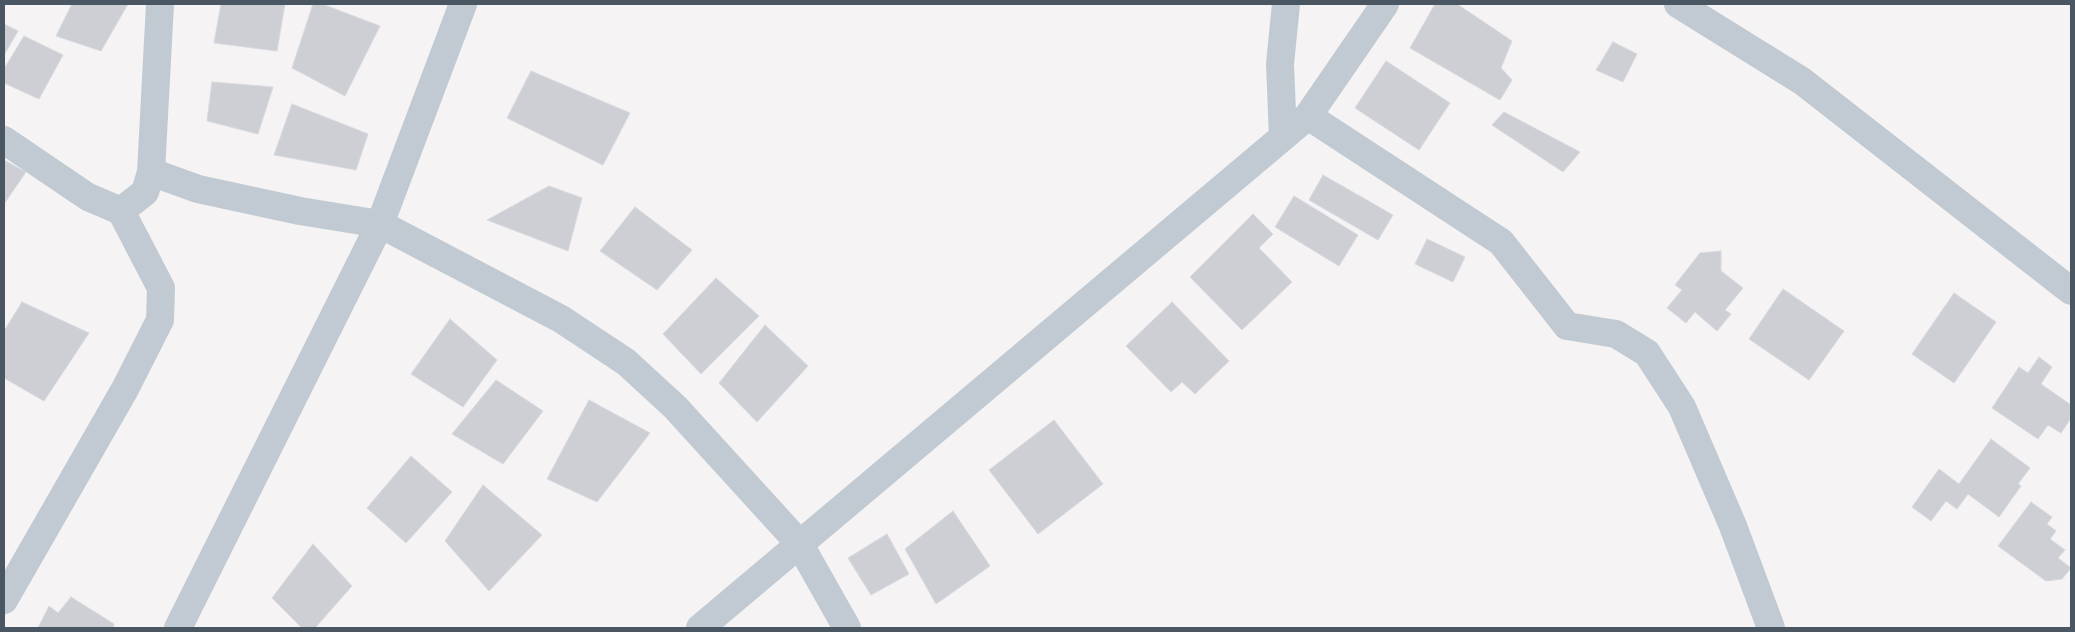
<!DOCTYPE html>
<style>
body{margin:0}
#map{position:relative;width:2075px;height:632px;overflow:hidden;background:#f5f3f3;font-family:"Alegreya Sans",sans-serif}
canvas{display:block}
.frame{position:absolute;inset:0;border:5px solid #4a5661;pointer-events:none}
</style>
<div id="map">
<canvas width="2075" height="632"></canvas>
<div class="frame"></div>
</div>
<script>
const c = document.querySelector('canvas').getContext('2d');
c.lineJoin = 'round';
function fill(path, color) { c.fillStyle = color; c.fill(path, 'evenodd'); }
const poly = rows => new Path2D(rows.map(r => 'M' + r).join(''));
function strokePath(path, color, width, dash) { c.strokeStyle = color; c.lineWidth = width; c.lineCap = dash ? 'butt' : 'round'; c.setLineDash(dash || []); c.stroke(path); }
const building = poly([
 [72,4,128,4,101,51,56,36,72,4],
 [221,4,285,4,277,51,214,43,221,4],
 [313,4,322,4,380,26,345,96,292,68,313,4],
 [1435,4,1457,4,1512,41,1501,68,1512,80,1500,100,1410,48,1435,4],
 [4,24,18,31,4,55,4,24],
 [24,36,63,55,39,99,4,83,4,69,24,36],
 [1613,42,1637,54,1623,82,1596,70,1613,42],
 [1386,61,1450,103,1419,150,1355,108,1386,61],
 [531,71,630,113,603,165,507,118,531,71],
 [212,82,273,87,258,134,207,121,212,82],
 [292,104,368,134,356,170,274,155,292,104],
 [1504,112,1580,152,1563,172,1492,125,1504,112],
 [4,160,26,172,4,204,4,160],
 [1323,175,1393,215,1378,240,1309,200,1323,175],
 [549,186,582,198,568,251,487,220,549,186],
 [1294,196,1358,235,1339,266,1275,227,1294,196],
 [635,207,692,250,657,290,600,251,635,207],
 [1253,214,1273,234,1259,248,1292,282,1242,330,1190,277,1253,214],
 [1427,239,1465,257,1453,282,1415,264,1427,239],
 [1721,251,1721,271,1743,288,1725,310,1731,314,1717,331,1695,312,1686,323,1667,308,1682,290,1675,285,1700,253,1721,251],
 [716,278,759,316,701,374,663,334,716,278],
 [1783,289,1844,331,1809,380,1749,339,1783,289],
 [1954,293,1996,322,1954,383,1912,354,1954,293],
 [22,302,89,333,44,401,4,378,4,331,22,302],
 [1172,302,1229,361,1195,394,1182,382,1171,392,1126,346,1172,302],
 [450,319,497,360,463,407,411,374,450,319],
 [765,325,808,366,757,422,719,383,765,325],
 [2039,357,2052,367,2041,384,2071,405,2071,418,2061,433,2048,425,2038,439,1992,408,2019,367,2028,373,2039,357],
 [496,380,543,411,503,464,452,434,496,380],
 [589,400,650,433,597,502,547,479,589,400],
 [1054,420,1103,484,1038,534,989,470,1054,420],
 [1991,439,2030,468,2018,484,2021,486,1999,517,1968,494,1957,509,1946,501,1931,521,1912,507,1939,469,1959,484,1991,439],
 [411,456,452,492,406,543,367,508,411,456],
 [483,485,542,535,489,591,445,541,483,485],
 [2031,502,2052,517,2047,524,2056,531,2050,539,2065,550,2058,558,2071,568,2062,579,2046,581,1998,546,2031,502],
 [953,511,990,566,936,604,905,549,953,511],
 [887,534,909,574,871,595,848,558,887,534],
 [313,544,352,586,315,628,302,628,272,598,313,544],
 [71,597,114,624,113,628,38,628,49,606,58,613,71,597]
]);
fill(building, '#cdcfd5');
strokePath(building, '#d7d9de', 1);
strokePath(poly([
 [1678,4,1802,81,2071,291],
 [1308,116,1501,242,1567,326,1616,334,1647,353,1682,407,1733,526,1771,628],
 [1283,137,1280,64,1286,4],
 [4,140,88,197,121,211,145,192,151,172,160,4],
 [151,172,198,189,300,211,380,224,561,319,626,362,675,407,799,543,847,628],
 [4,600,125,389,160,320,161,288,121,211],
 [178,628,380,224,463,4],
 [700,628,1308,116,1385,4]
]), '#c1cad2', 28);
</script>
